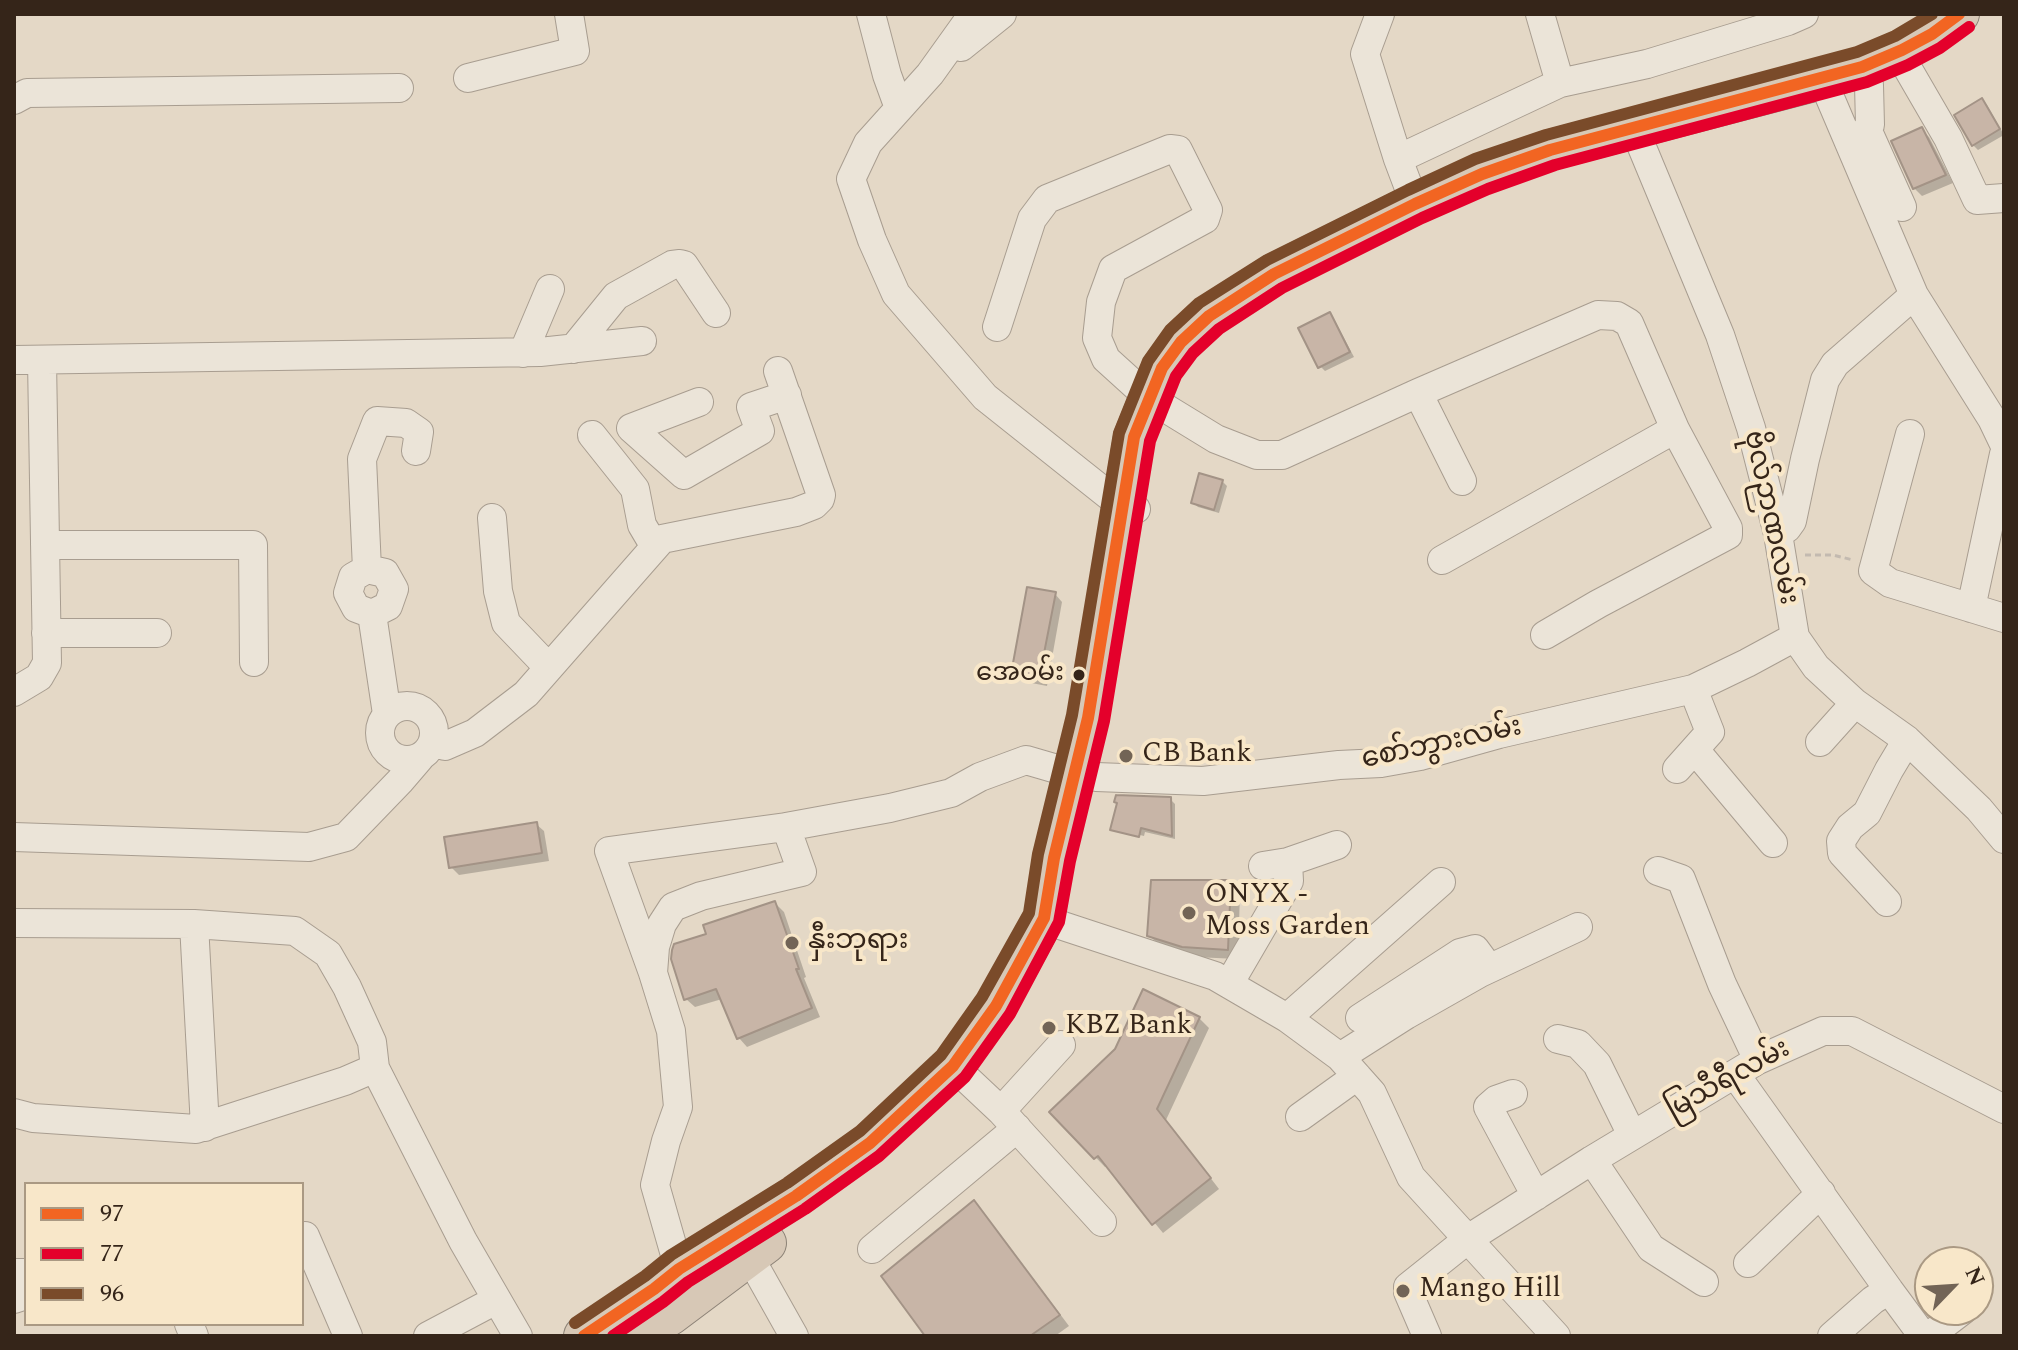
<!DOCTYPE html>
<meta charset="utf-8">
<style>
body{margin:0}
#map{position:relative;width:2018px;height:1350px;overflow:hidden;background:#e4d8c6;font-family:Spectral,serif}
canvas{display:block}
.frame{position:absolute;inset:0;border:16px solid #352519;pointer-events:none}
.legend{position:absolute;left:24px;top:1182px;width:280px;height:144px;box-sizing:border-box;background:#f8e7c9;border:2px solid #aa9983;margin:0;padding:10px 14px;list-style:none;font-size:24px;color:#352519}
.legend li{display:flex;align-items:center;gap:16px;height:40px}
.legend b{width:40px;border:2px solid #aa9983}
.north{position:absolute;left:1914px;top:1246px;width:80px;height:80px;box-sizing:border-box;background:#f8e7c9;border:2px solid #aa9983;border-radius:50%;rotate:65deg;font-size:22px;font-weight:700;line-height:32px;text-align:center;color:#352519}
.north::after{content:'';display:block;margin:auto;width:28px;height:36px;background:#726456;clip-path:polygon(50% 0,100% 100%,50% 72%,0 100%)}
</style>
<div id="map">
<canvas width="2018" height="1350"></canvas>
<div class="frame"></div>
<ul class="legend">
<li><b style="height:10px;background:#f26522"></b>97</li>
<li><b style="height:10px;background:#e4002b"></b>77</li>
<li><b style="height:10px;background:#7a4b2a"></b>96</li>
</ul>
<div class="north">N</div>
</div>
<script>
const c = document.querySelector('canvas').getContext('2d');
c.lineJoin = 'round';
function fill(path, color) { c.fillStyle = color; c.fill(path, 'evenodd'); }
const poly = rows => new Path2D(rows.map(r => 'M' + r).join(''));
function strokePath(path, color, width, dash) { c.strokeStyle = color; c.lineWidth = width; c.lineCap = dash ? 'butt' : 'round'; c.setLineDash(dash || []); c.stroke(path); }
function write(font, color, halo, rows, align = 'center') {
  c.font = font + ' Spectral,"Noto Sans Myanmar",serif'; c.lineWidth = 8; c.setLineDash([]); c.textBaseline = 'middle'; c.strokeStyle = halo; c.fillStyle = color; for (const [text, x, y, turn = 0] of rows) {
    c.save(); c.translate(x, y); c.rotate((+turn || 0) * Math.PI / 180); c.textAlign = isNaN(turn) ? turn : align; if (halo) c.strokeText(text, 0, 0); c.fillText(text, 0, 0); c.restore();
  }
}
fill(poly([
 [1982,101,1987,105,2004,135,1978,150,1973,145],
 [1922,130,1929,137,1953,183,1922,196,1914,188],
 [1330,314,1334,319,1354,357,1325,371,1320,366],
 [1222,481,1227,486,1219,513,1198,507,1193,503],
 [1055,594,1062,602,1047,686,1021,681,1013,673],
 [1170,799,1175,804,1175,839,1145,832,1144,836,1115,829,1115,832,1113,829],
 [536,824,544,831,549,861,459,875,451,867],
 [1230,882,1240,892,1238,959,1194,957,1160,946,1149,935],
 [775,903,784,912,806,977,804,978,820,1017,747,1047,739,1038,722,999,695,1007,686,999,709,935],
 [1199,1018,1209,1028,1166,1120,1219,1189,1163,1233,1107,1165,1105,1167,1052,1112],
 [974,1202,984,1213,1069,1326,1055,1336,927,1336]
]), '#0003');
const building = poly([
 [1982,98,2000,129,1972,146,1954,115,1982,98],
 [1922,127,1946,175,1913,189,1891,141,1922,127],
 [1330,312,1350,352,1318,368,1298,328,1330,312],
 [1199,473,1223,480,1214,510,1191,503,1199,473],
 [1027,587,1056,592,1039,679,1011,674,1027,587],
 [1116,795,1171,797,1172,836,1141,828,1139,837,1110,830,1117,803,1114,802,1116,795],
 [537,822,542,853,449,868,444,837,537,822],
 [1151,880,1231,880,1228,950,1182,947,1147,936,1151,880],
 [775,901,799,969,796,969,812,1008,737,1039,716,989,684,1000,671,959,672,950,674,944,706,934,703,925,775,901],
 [1143,989,1200,1017,1157,1109,1211,1178,1152,1225,1098,1156,1094,1159,1049,1112,1115,1049,1143,989],
 [974,1200,1060,1315,1030,1336,925,1336,881,1276,974,1200]
]);
fill(building, '#c8b5a7');
strokePath(building, '#a39386', 2);
const minor = poly([
 [871,14,887,75,899,108],
 [973,14,930,74,868,143,851,179,872,240,896,294,985,397,1122,506,1136,509],
 [1380,14,1365,54,1398,159,1415,204],
 [1540,14,1560,83],
 [961,47,1002,14],
 [1908,69,1948,138,1977,200,2004,198],
 [468,78,575,51,569,14],
 [1822,79,1914,295,1992,419,2004,444],
 [1869,85,1870,125,1867,129,1902,207],
 [14,100,27,93,399,88],
 [1634,128,1720,335,1751,428,1778,534,1795,637,1816,667,1855,703,1907,740,1979,809,2004,839],
 [1398,159,1560,83,1647,64,1788,21,1804,14],
 [997,327,1032,219,1047,199,1170,149,1178,150,1208,210,1205,219,1113,269,1101,302,1097,338,1106,359,1149,398,1216,439,1257,455,1282,455,1418,393,1598,315,1617,316,1629,323,1675,429,1728,528,1728,535,1598,604,1545,635],
 [573,349,616,296,672,265,680,264,684,265,716,313],
 [523,353,550,289],
 [14,360,540,352,642,341],
 [1418,393,1462,481],
 [699,402,631,428,684,475,760,431,751,407,787,395],
 [1910,434,1873,571,1890,583,2004,618],
 [592,435,635,489,642,525,655,547],
 [492,518,498,591,506,623,549,668],
 [1778,534,1787,528,1792,521,1805,459,1825,380,1835,364,1914,295],
 [45,545,253,545,254,662],
 [1442,560,1675,429],
 [367,569,362,459,377,421,406,423,419,432,416,451],
 [367,569,385,573,394,589,388,606,372,614,356,608,348,593,353,577,367,569],
 [1971,608,2004,454],
 [372,614,387,714],
 [46,633,157,633],
 [14,692,39,677,47,663,42,360],
 '380 733a27 27 0 1 1 54 0a27 27 0 1 1-54 0Z',
 [1820,742,1855,703],
 [433,743,445,746,475,733,526,694,662,539,796,512,814,505,820,499,821,495,778,371],
 [1695,750,1773,843],
 [1677,769,1710,732,1693,689],
 [14,837,309,847,346,837,401,780,419,759],
 [1263,866,1288,862,1337,845],
 [1658,871,1681,879,1722,984,1758,1060],
 [1887,902,1842,853,1841,841,1850,827,1867,813,1889,770,1907,740],
 [1044,918,1063,926,1215,976,1287,1018,1340,1057,1372,1093,1411,1177,1556,1336],
 [14,923,194,924,205,1127],
 [194,924,295,931,328,954,347,987,372,1042,375,1068],
 [653,973,655,947,662,924,673,907,701,896,802,872,786,827,890,808,951,793,980,777,1026,760,1074,774,1096,777,1203,781,1339,765,1381,763,1420,756,1499,734,1693,689,1747,663,1795,637],
 [1229,984,1289,881,1288,862],
 [1287,1018,1441,882],
 [1360,1018,1460,953,1475,949,1489,968],
 [1558,1039,1578,1044,1597,1064,1632,1135],
 [1340,1057,1406,1015,1480,973,1578,927],
 [1735,1074,1889,1290],
 [968,1080,1001,1111,1102,1222],
 [1513,1094,1496,1100,1488,1107,1536,1196],
 [1001,1111,1061,1045],
 [14,1113,33,1118,196,1129,345,1081,375,1068,463,1241,518,1336],
 [1300,1117,1357,1076],
 [1592,1160,1651,1248,1704,1282],
 [302,1238,305,1236,348,1336],
 [872,1249,1017,1128],
 [749,1256,794,1336],
 [1748,1263,1821,1193],
 [679,1269,655,1185,666,1141,678,1107,671,1031,653,973,609,851,786,827],
 [14,1273,26,1273],
 [14,1299,26,1295],
 [189,1324,194,1336],
 [428,1336,496,1300],
 [1427,1336,1408,1292,1408,1287,1468,1239,1592,1160,1758,1060,1823,1031,1852,1031,2004,1109],
 [1832,1336,1873,1300,1889,1290,1923,1336],
 [1929,1336,1963,1310]
]);
const highway = poly([
 [584,1336,654,1289,679,1269,796,1196,870,1143,953,1066,996,1006,1044,918,1054,858,1088,718,1134,437,1162,368,1181,342,1209,316,1274,274,1415,204,1482,174,1550,150,1822,79,1862,67,1902,50,1932,34,1959,14],
 [636,1336,670,1315,766,1243]
]);
strokePath(minor, '#a89d90', 30);
strokePath(highway, '#8d8377', 42);
strokePath(poly([
 [1805,555,1833,555,1853,560]
]), '#c3bab0', 3, [6, 4]);
strokePath(minor, '#ebe4d8', 28);
strokePath(highway, '#d7c8b6', 40);
strokePath(poly([
 [584,1336,654,1289,679,1269,796,1196,870,1143,953,1066,996,1006,1044,918,1054,858,1088,718,1134,437,1162,368,1181,342,1209,316,1274,274,1415,204,1482,174,1550,150,1862,67,1902,50,1932,34,1959,14]
]), '#f26522', 12);
strokePath(poly([
 [613,1336,663,1302,688,1282,805,1209,879,1156,965,1077,1010,1014,1059,922,1070,861,1104,721,1150,441,1176,376,1193,353,1219,329,1282,288,1422,218,1488,189,1555,165,1867,82,1908,65,1940,48,1969,27]
]), '#e4002b', 12);
strokePath(poly([
 [575,1323,645,1276,671,1255,787,1183,860,1131,941,1055,982,997,1029,913,1038,854,1072,715,1119,433,1148,361,1170,330,1199,303,1267,260,1408,190,1475,159,1546,135,1857,52,1895,36,1932,14]
]), '#7a4b2a', 12);
for (const [x, y, r, color] of [
 [1079,675,7,"#352519"],
 [1126,756,8,"#726456"],
 [1189,913,8,"#726456"],
 [792,943,8,"#726456"],
 [1049,1028,8,"#726456"],
 [1403,1291,8,"#726456"]
]) { const dot = new Path2D(); dot.arc(x, y, r, 0, 2 * Math.PI); c.fillStyle = color; c.fill(dot); strokePath(dot, '#f8e7c9', 3); }
write('26px', '#352519', '#f8e7c9', [
 ["အေဝမ်း",1064,675]
], 'right');
write('28px', '#352519', '#f8e7c9', [
 ["ဗိုလ်ဉာဏလမ်း",1769,518,78],
 ["စော်ဘွားလမ်း",1442,745,-12],
 ["မြသီရီလမ်း",1729,1081,-29]
]);
write('28px', '#352519', '#f8e7c9', [
 ["CB Bank",1142,756],
 ["ONYX -",1205,897],
 ["Moss Garden",1205,929],
 ["နှီးဘုရား",808,943],
 ["KBZ Bank",1065,1028],
 ["Mango Hill",1419,1291]
], 'left');
</script>
